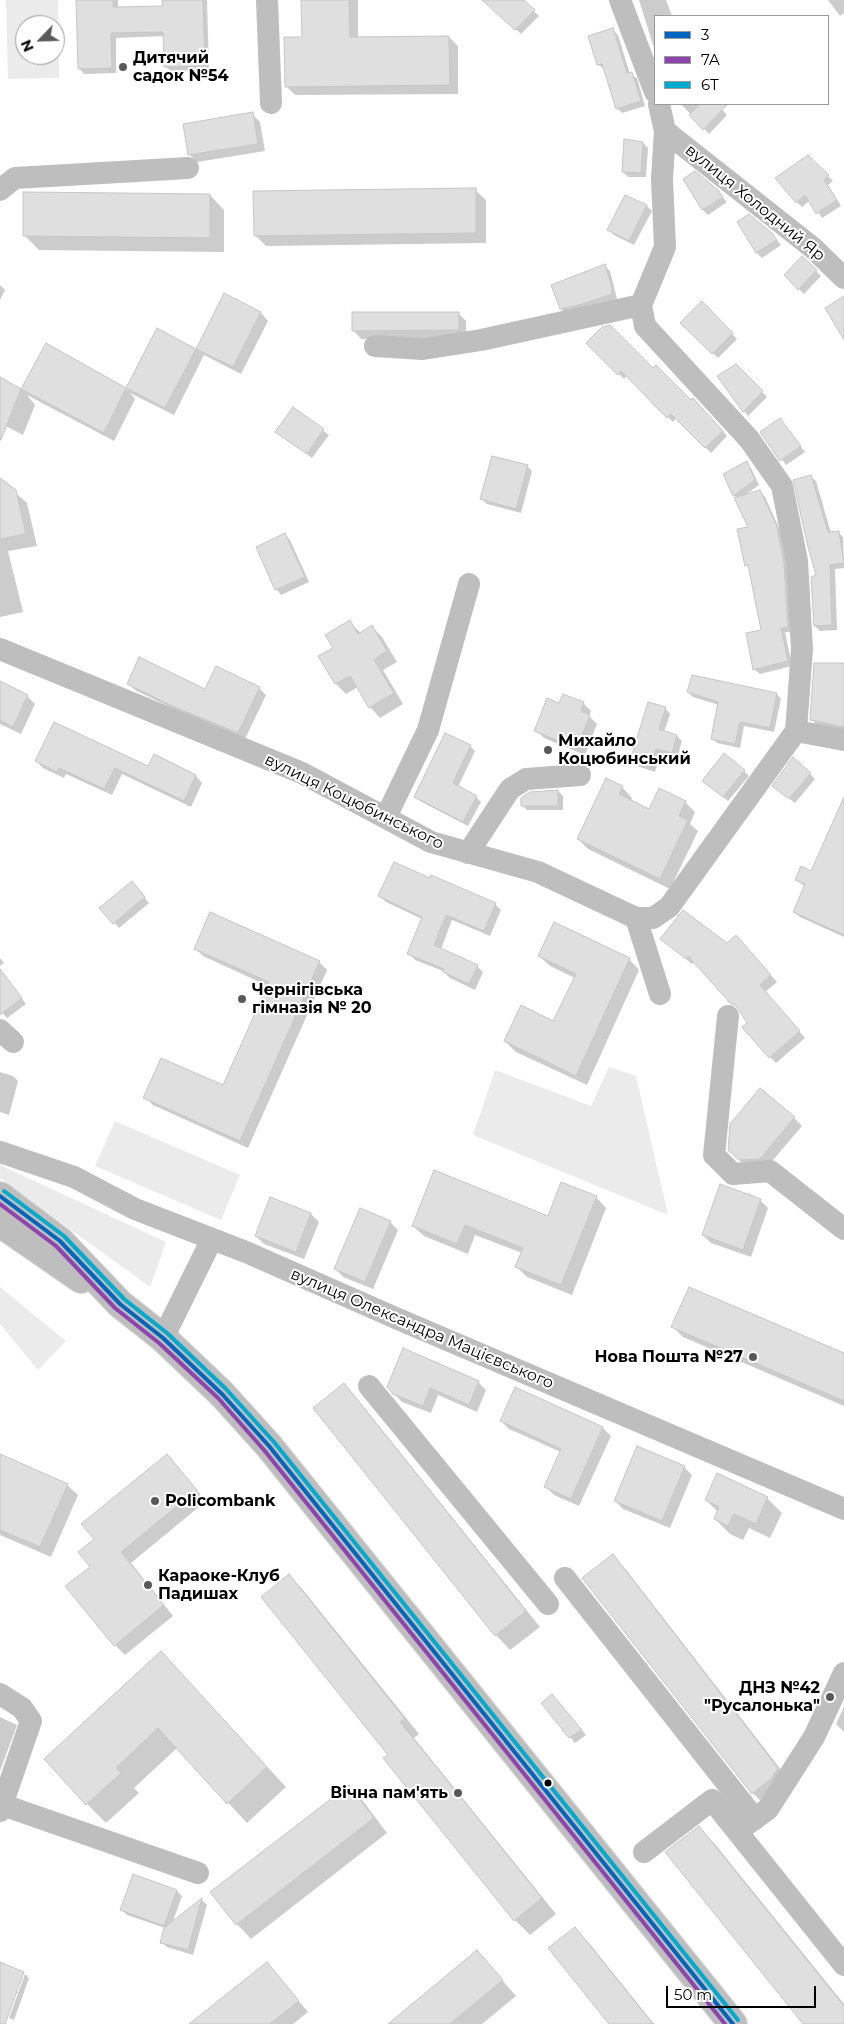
<!DOCTYPE html>
<meta charset="utf-8">
<style>
body{margin:0}
#map{position:relative;width:844px;height:2024px;overflow:hidden;background:#fff;font-family:Montserrat,sans-serif}
canvas{display:block}
.legend{position:absolute;left:654px;top:15px;width:175px;height:90px;box-sizing:border-box;background:#fff;border:1px solid #999;margin:0;padding:6px 9px;list-style:none;font-size:15px;color:#000}
.legend li{display:flex;align-items:center;gap:10px;height:25px}
.legend b{width:25px;border:1px solid #999}
.north{position:absolute;left:15px;top:15px;width:50px;height:50px;box-sizing:border-box;background:#fff;border:1px solid #999;border-radius:50%;rotate:246deg;font-size:14px;font-weight:700;line-height:20px;text-align:center;color:#000}
.north::after{content:'';display:block;margin:auto;width:18px;height:22px;background:#595959;clip-path:polygon(50% 0,100% 100%,50% 72%,0 100%)}
.scale{position:absolute;left:666px;top:1986px;width:150px;height:22px;box-sizing:border-box;border:2px solid #000;border-top:0;padding-left:6px;font-size:15px;line-height:18px;white-space:nowrap;color:#000;-webkit-text-stroke:4px #fff;paint-order:stroke}
</style>
<div id="map">
<canvas width="844" height="2024"></canvas>
<ul class="legend">
<li><b style="height:6px;background:#0065bd"></b>3</li>
<li><b style="height:6px;background:#8e44ad"></b>7А</li>
<li><b style="height:6px;background:#00a9ce"></b>6Т</li>
</ul>
<div class="north">N</div>
<div class="scale">50 m</div>
</div>
<script>
const c = document.querySelector('canvas').getContext('2d');
c.lineJoin = 'round';
function fill(path, color) { c.fillStyle = color; c.fill(path, 'evenodd'); }
const poly = rows => new Path2D(rows.map(r => 'M' + r).join(''));
function strokePath(path, color, width, dash) { c.strokeStyle = color; c.lineWidth = width; c.lineCap = dash ? 'butt' : 'round'; c.setLineDash(dash || []); c.stroke(path); }
function write(font, color, halo, rows, align = 'center') {
  c.font = font + ' Montserrat,sans-serif'; c.lineWidth = 4; c.setLineDash([]); c.textBaseline = 'middle'; c.strokeStyle = halo; c.fillStyle = color; for (const [text, x, y, turn = 0] of rows) {
    c.save(); c.translate(x, y); c.rotate((+turn || 0) * Math.PI / 180); c.textAlign = isNaN(turn) ? turn : align; if (halo) c.strokeText(text, 0, 0); c.fillText(text, 0, 0); c.restore();
  }
}
fill(poly([
 [6,0,58,0,59,78,8,79],
 [25,25,55,25,55,55,25,55],
 [609,1067,636,1076,668,1215,473,1135,495,1070,591,1106],
 [115,1121,240,1175,221,1220,95,1166],
 [0,1165,166,1242,150,1287,0,1178],
 [0,1287,66,1341,38,1370,0,1324]
]), '#ebebeb');
fill(poly([
 [77,0,118,0,118,8,164,7,164,0,207,0,209,70,171,71,165,66,165,36,116,38,116,73,84,74,79,68],
 [303,0,358,0,358,38,449,37,458,46,458,94,295,95,286,86,303,38],
 [491,0,522,0,539,16,521,34,493,9],
 [639,0,666,0,672,16,655,16,655,48,653,45],
 [828,0,844,0,844,13,840,16],
 [613,30,618,35,630,74,637,78,645,106,622,113,617,108,605,69,598,65],
 [681,104,717,104,727,115,709,134],
 [252,114,260,122,265,151,197,162,189,154],
 [643,143,648,148,646,177,628,177,623,172],
 [808,157,833,181,828,185,841,206,822,218,810,200,802,207,797,202],
 [685,179,717,191,727,202,708,215,703,210],
 [475,190,486,200,486,243,266,246,255,235],
 [210,195,224,210,224,252,39,250,24,235],
 [626,197,647,206,652,211,634,245,614,235,609,230],
 [739,222,772,234,781,245,762,258,757,253],
 [802,258,821,276,804,294,785,275],
 [605,266,610,271,617,299,566,314,561,309],
 [0,285,5,290,0,300],
 [225,295,261,313,268,321,241,374,204,355,174,415,130,393,135,399,114,441,27,395,35,405,23,435,0,423,0,379,22,390,47,345,127,390,157,330,197,350],
 [702,303,737,339,718,358,682,323],
 [458,313,466,321,466,338,361,339,354,331],
 [588,343,653,370,691,401,698,404,727,436,711,453,676,418,673,422,627,375,624,379],
 [736,365,767,397,748,416,744,411],
 [294,409,329,435,312,458,277,432],
 [780,420,805,452,786,465,762,433],
 [746,463,751,468,759,485,745,495,760,491,765,497,781,532,789,569,792,632,785,632,792,666,760,674,754,669,763,631,750,569,746,565,749,528,737,498,734,495],
 [527,466,532,471,521,513,487,504,482,499],
 [810,476,816,481,831,533,838,532,843,537,844,568,835,569,837,630,820,631,815,626,818,575],
 [0,479,27,503,37,546,8,551,23,612,0,617],
 [285,535,290,540,309,582,281,595,276,589,257,547],
 [349,622,361,633,372,627,382,637,397,662,383,670,403,704,380,718,370,707,358,687,346,694,336,684,320,657,334,648],
 [844,664,844,730,817,725,812,720],
 [0,683,27,696,35,704,21,734,0,724],
 [128,683,205,690,259,688,266,695,245,739,180,712,135,690],
 [688,692,777,694,781,699,774,732,744,726,740,748,717,743,712,738,719,705,693,697],
 [583,703,591,711,589,716,597,724,585,755,544,738,536,730,560,704],
 [665,708,670,714,664,732,677,736,682,741,677,758,661,753,655,772,637,766,631,761],
 [470,746,475,751,458,787,476,797,481,802,468,826,420,801,415,796],
 [36,761,148,768,196,776,202,783,191,807,122,774,112,795,66,774,64,778,43,768],
 [744,771,749,776,728,801,709,786],
 [810,774,815,779,795,803,779,791],
 [622,787,632,798,631,801,649,811,685,802,695,812,690,824,698,831,670,889,588,849,578,839],
 [558,791,563,796,563,810,527,810,522,805],
 [844,806,844,937,800,917,795,912,806,887,796,880,812,872],
 [431,880,495,904,501,910,490,936,452,920,441,949,477,966,483,972,475,990,450,978,443,971,415,960,409,953,422,919,386,902,380,896],
 [137,888,149,903,119,928,101,908],
 [661,939,727,945,742,943,777,982,765,992,805,1038,776,1063,770,1057,741,1010,731,1002,695,962,692,964],
 [195,948,319,962,327,970,248,1148,153,1105,145,1097,224,1087,268,986,203,956],
 [539,956,629,959,639,970,587,1085,516,1052,505,1041,554,1023,575,978,550,966],
 [0,958,4,963,0,966],
 [0,969,26,1004,7,1018,0,1010],
 [0,1072,13,1076,18,1081,9,1115,0,1112],
 [794,1118,802,1126,768,1166,748,1168,737,1158],
 [596,1197,606,1208,572,1295,527,1277,517,1267,522,1253,475,1235,468,1254,424,1236,413,1226,549,1217],
 [271,1198,311,1214,319,1222,304,1259,264,1244,256,1236],
 [760,1200,768,1208,751,1257,711,1243,703,1235],
 [390,1222,398,1230,373,1289,343,1277,336,1269],
 [673,1327,844,1355,844,1406,683,1337],
 [478,1382,486,1390,477,1412,438,1395,431,1413,402,1402,388,1387],
 [343,1385,358,1400,540,1627,510,1650,496,1635,314,1408],
 [516,1389,603,1428,611,1436,579,1506,554,1495,546,1487,561,1452,509,1429,501,1421],
 [0,1455,67,1485,78,1495,51,1557,0,1535],
 [167,1455,206,1501,131,1563,173,1616,125,1655,115,1645,92,1567,95,1539],
 [684,1467,692,1475,670,1528,623,1509,615,1501],
 [767,1498,782,1513,770,1538,749,1528,743,1540,730,1534,715,1519,718,1512,706,1500],
 [613,1556,627,1571,792,1784,767,1808,753,1793],
 [289,1576,303,1590,419,1734,414,1738,556,1914,530,1935,515,1920,389,1755],
 [161,1653,286,1787,247,1823,177,1748,134,1788,139,1793,106,1823,87,1804],
 [557,1701,586,1735,575,1743,543,1703],
 [844,1707,844,1732,836,1724],
 [0,1717,17,1725,0,1771],
 [348,1787,363,1801,387,1833,251,1939,237,1924],
 [699,1828,714,1843,844,2004,844,2024,805,2024],
 [177,1891,182,1896,172,1924,202,1900,207,1905,193,1955,167,1947,162,1942,165,1928,127,1915,122,1910],
 [575,1929,589,1943,654,2024,611,2024],
 [477,1951,516,1996,482,2024,390,2024],
 [267,1963,308,2012,293,2024,191,2024],
 [25,1974,29,1978,14,2020,9,2018]
]), '#0003');
const building = poly([
 [76,0,113,0,113,7,163,6,162,0,203,0,205,66,164,67,163,32,111,33,112,68,78,69,76,0],
 [301,0,349,0,350,37,449,36,450,85,285,87,284,37,302,37,301,0],
 [482,0,524,0,535,10,515,30,482,0],
 [613,28,627,73,632,72,641,101,616,109,602,64,597,65,588,36,613,28],
 [700,104,728,104,703,130,689,115,700,104],
 [253,112,258,144,188,155,183,124,253,112],
 [624,139,643,142,641,173,622,172,624,139],
 [808,155,829,175,824,180,837,200,816,214,805,195,796,203,775,178,808,155],
 [695,171,718,190,723,197,702,210,683,179,695,171],
 [476,188,476,233,254,236,253,191,476,188],
 [23,192,210,194,210,238,23,236,23,192],
 [625,195,647,205,629,241,607,230,625,195],
 [749,214,772,233,777,240,756,253,737,222,749,214],
 [802,256,817,270,798,290,784,275,802,256],
 [605,264,612,288,612,294,583,304,560,309,551,285,605,264],
 [224,293,261,312,233,367,196,349,224,293],
 [844,296,844,340,825,308,844,296],
 [702,301,733,333,712,354,680,323,702,301],
 [352,312,459,312,459,330,352,331,352,312],
 [610,325,653,368,656,365,691,400,693,398,723,431,705,448,671,414,667,418,621,371,618,375,586,343,602,327,610,325],
 [157,328,196,349,165,408,126,388,157,328],
 [46,343,126,388,104,433,21,389,46,343],
 [736,364,763,391,743,412,717,376,736,364],
 [0,377,21,389,1,440,0,440,0,377],
 [293,407,324,429,307,454,275,432,293,407],
 [780,418,801,446,780,461,760,432,780,418],
 [492,456,528,465,516,509,480,499,492,456],
 [747,461,755,480,733,496,723,474,747,461],
 [811,475,828,532,839,531,844,563,830,565,832,625,814,626,811,577,816,575,808,547,793,480,811,475],
 [0,478,16,490,26,534,0,539,0,478],
 [760,490,777,526,784,563,788,627,781,628,788,661,753,670,746,633,761,630,748,565,745,566,737,529,748,527,734,498,760,490],
 [285,533,305,577,275,590,256,547,285,533],
 [350,620,358,634,372,625,387,651,374,660,394,693,369,708,350,676,335,684,318,656,333,648,325,635,350,620],
 [139,657,205,689,216,666,260,687,238,733,172,706,127,684,139,657],
 [814,663,844,663,844,727,810,720,814,663],
 [692,675,777,693,770,728,740,722,735,744,711,739,718,702,687,692,692,675],
 [0,681,28,695,13,727,0,720,0,681],
 [563,694,584,702,581,711,590,715,577,748,534,731,547,698,559,703,563,694],
 [648,702,666,707,659,729,677,735,672,753,656,749,650,767,630,761,648,702],
 [54,722,148,766,154,754,196,775,184,801,115,768,104,789,59,768,57,772,35,761,54,722],
 [445,733,471,745,453,783,477,796,463,822,414,797,445,733],
 [724,753,745,770,723,797,702,781,724,753],
 [793,757,811,773,789,799,772,786,793,757],
 [606,778,623,786,619,794,649,809,659,788,686,801,679,816,688,820,660,879,577,839,606,778],
 [558,790,558,806,521,806,521,798,530,792,558,790],
 [844,797,844,935,793,912,805,884,795,880,801,866,811,871,844,797],
 [394,862,430,878,431,875,496,903,484,931,446,915,434,945,478,965,469,984,443,972,444,969,407,954,422,917,378,896,394,862],
 [132,881,145,897,113,924,99,908,132,881],
 [683,910,727,943,736,935,771,975,760,985,800,1031,769,1058,742,1027,747,1023,736,1006,730,1003,688,956,686,959,660,939,683,910],
 [210,912,320,961,240,1141,143,1098,161,1058,223,1085,269,982,194,949,210,912],
 [554,922,630,958,576,1076,504,1041,521,1005,553,1021,576,974,538,956,554,922],
 [0,969,22,998,0,1015,0,969],
 [760,1088,795,1117,760,1159,739,1160,728,1150,730,1124,760,1088],
 [434,1170,548,1216,561,1182,597,1196,561,1285,515,1267,523,1248,465,1225,457,1244,412,1226,434,1170],
 [720,1184,761,1199,743,1250,702,1235,720,1184],
 [270,1197,311,1213,296,1252,255,1236,270,1197],
 [360,1208,391,1221,365,1282,334,1269,360,1208],
 [689,1287,844,1353,844,1401,671,1327,689,1287],
 [403,1348,479,1381,469,1405,430,1388,423,1406,393,1394,387,1387,403,1348],
 [344,1383,526,1611,495,1636,313,1408,344,1383],
 [515,1387,603,1427,571,1499,544,1487,561,1449,500,1421,515,1387],
 [637,1446,685,1466,662,1521,614,1501,637,1446],
 [0,1454,68,1484,40,1547,0,1530,0,1454],
 [167,1454,197,1490,121,1552,164,1605,114,1646,65,1586,90,1567,78,1552,94,1539,81,1524,167,1454],
 [717,1473,768,1497,756,1524,734,1514,728,1526,714,1519,719,1507,705,1500,717,1473],
 [613,1554,778,1768,772,1778,752,1794,582,1578,613,1554],
 [289,1574,405,1719,400,1722,542,1898,514,1921,383,1758,388,1755,261,1597,289,1574],
 [161,1651,267,1767,227,1804,158,1728,116,1768,121,1773,86,1805,44,1759,161,1651],
 [552,1694,582,1730,569,1738,541,1703,552,1694],
 [349,1785,374,1818,236,1925,210,1892,349,1785],
 [699,1826,844,2006,844,2024,803,2024,665,1852,699,1826],
 [133,1874,177,1890,164,1926,120,1910,133,1874],
 [202,1898,188,1950,160,1943,164,1928,202,1898],
 [575,1927,653,2024,609,2024,548,1948,575,1927],
 [477,1950,503,1980,450,2024,388,2024,477,1950],
 [0,1962,24,1972,5,2024,0,2024,0,1962],
 [267,1962,299,2001,270,2024,189,2024,267,1962]
]);
fill(building, '#dfdfdf');
strokePath(building, '#c6c6c6', 1);
const major = poly([
 [0,1196,60,1241,120,1304,163,1338,222,1394,269,1446,733,2024],
 [0,1223,81,1279]
]);
strokePath(major, '#dbdbdb', 30);
strokePath(poly([
 [267,0,271,103],
 [620,0,655,92],
 [665,131,813,248,844,278],
 [0,190,15,178,188,168],
 [375,346,423,349,481,340,641,305],
 [0,649,302,773,431,842,538,872,636,918,660,994],
 [796,731,844,740],
 [386,817,428,730,469,584],
 [468,853,510,789,526,779,580,775],
 [636,918,653,918,669,907,796,731,802,649,797,561,782,486,749,439,645,326,641,305,665,247,662,179,665,131,659,104],
 [728,1016,714,1155,733,1174,770,1171,844,1229],
 [0,1030,13,1042],
 [0,1152,74,1177,135,1209,246,1252,398,1319,844,1509],
 [163,1338,212,1239],
 [369,1386,548,1604],
 [565,1578,755,1819],
 [0,1694,22,1708,31,1721,0,1811],
 [0,1804,198,1873],
 [742,1828,768,1809,814,1737,844,1673],
 [644,1852,712,1800,844,1965]
]), '#bebebe', 22);
strokePath(major, '#bebebe', 28);
strokePath(poly([
 [0,1196,60,1241,120,1304,163,1338,222,1394,269,1446,733,2024]
]), '#0065bd', 4);
strokePath(poly([
 [0,1204,56,1246,115,1308,159,1343,218,1398,264,1450,725,2024]
]), '#8e44ad', 4);
strokePath(poly([
 [4,1191,64,1236,124,1299,167,1333,226,1389,274,1442,738,2020]
]), '#00a9ce', 4);
for (const [x, y, r, color] of [
 [123,67,5,"#595959"],
 [548,750,5,"#595959"],
 [242,999,5,"#595959"],
 [753,1357,5,"#595959"],
 [155,1501,5,"#595959"],
 [148,1585,5,"#595959"],
 [830,1697,5,"#595959"],
 [548,1783,4.5,"#000"],
 [458,1793,5,"#595959"]
]) { const dot = new Path2D(); dot.arc(x, y, r, 0, 2 * Math.PI); c.fillStyle = color; c.fill(dot); strokePath(dot, '#fff', 2); }
write('bold 16px', '#000', '#fff', [
 ["Дитячий",133,58],
 ["садок №54",133,76],
 ["Михайло",558,741],
 ["Коцюбинський",558,759],
 ["Чернігівська",252,990],
 ["гімназія № 20",252,1008],
 ["Нова Пошта №27",743,1357,"right"],
 ["Policombank",165,1501],
 ["Караоке-Клуб",158,1576],
 ["Падишах",158,1594],
 ["ДНЗ №42",820,1688,"right"],
 ["\"Русалонька\"",820,1706,"right"],
 ["Вічна пам'ять",448,1793,"right"]
], 'left');
write('16px', '#000', '#fff', [
 ["вулиця Холодний Яр",755,203,39],
 ["вулиця Коцюбинського",354,802,26],
 ["вулиця Олександра Мацієвського",422,1329,23]
]);
</script>
